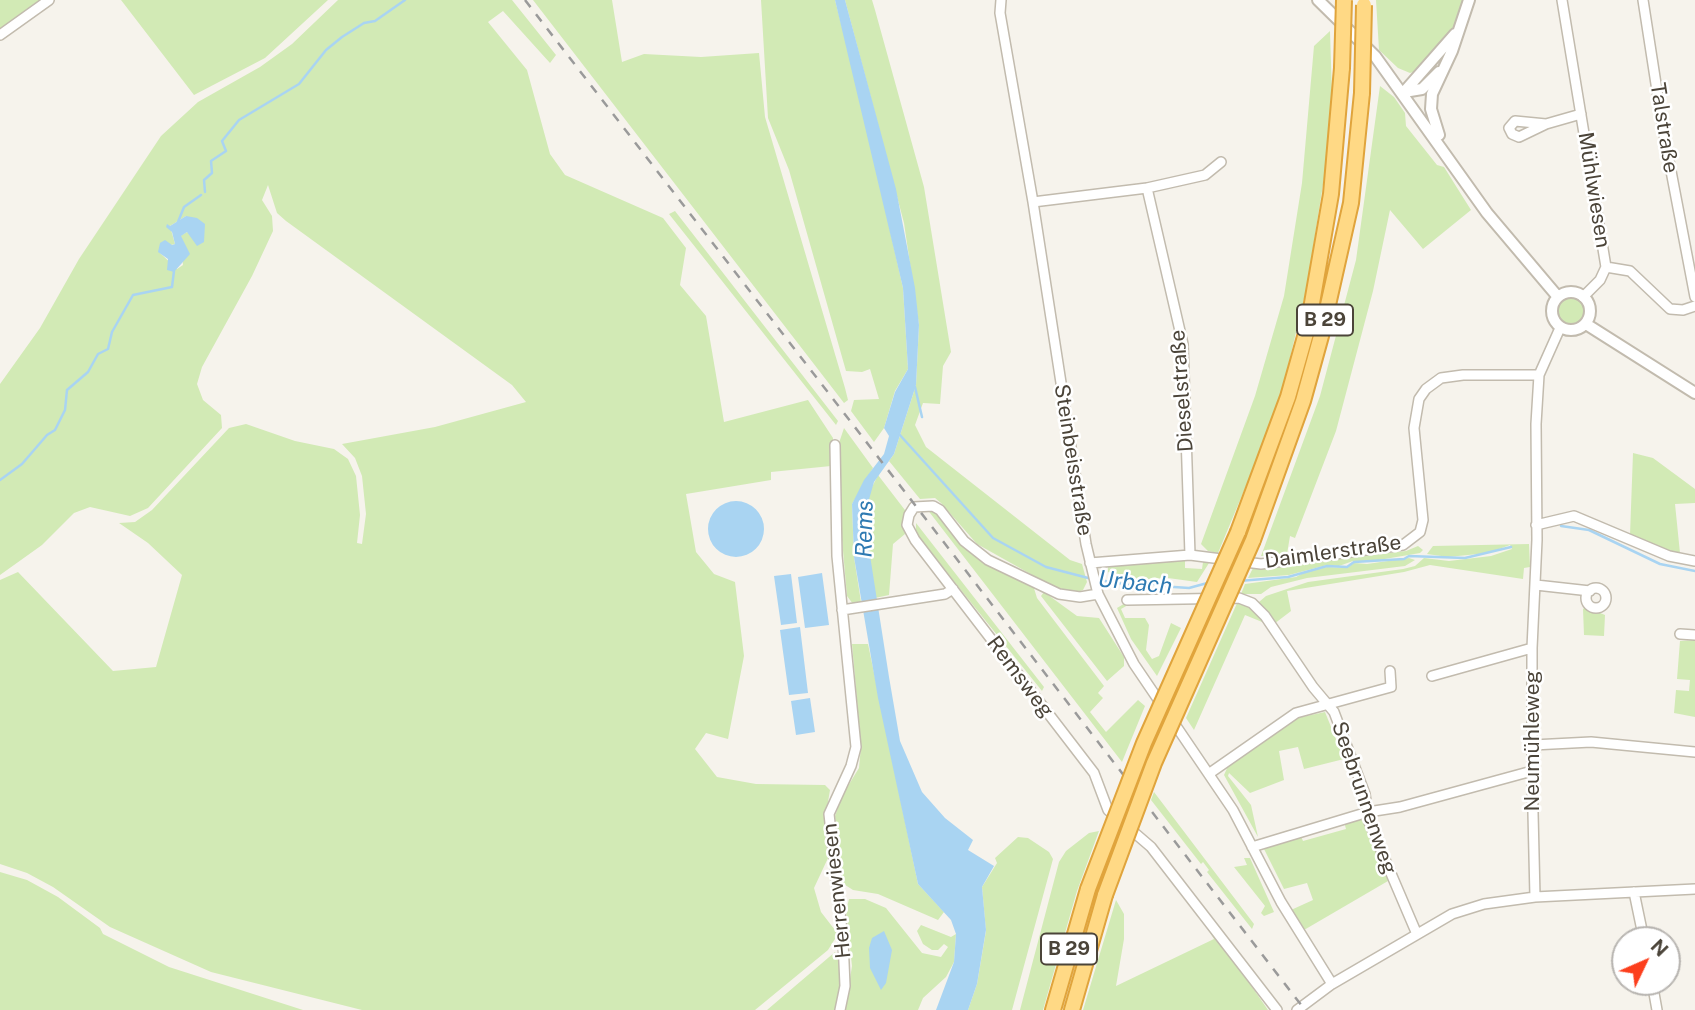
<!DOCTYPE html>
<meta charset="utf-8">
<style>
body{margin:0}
#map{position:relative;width:1695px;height:1010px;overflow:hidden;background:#f6f3ec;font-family:"Public Sans",sans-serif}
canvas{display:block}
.north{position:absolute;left:1611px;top:926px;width:70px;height:70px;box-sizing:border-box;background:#fff;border:2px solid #b7b4b0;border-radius:50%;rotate:46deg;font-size:19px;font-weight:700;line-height:28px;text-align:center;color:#4b4439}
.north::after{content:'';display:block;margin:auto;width:24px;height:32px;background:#fc3f1d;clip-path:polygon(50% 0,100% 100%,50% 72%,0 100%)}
</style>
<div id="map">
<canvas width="1695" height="1010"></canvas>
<div class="north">N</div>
</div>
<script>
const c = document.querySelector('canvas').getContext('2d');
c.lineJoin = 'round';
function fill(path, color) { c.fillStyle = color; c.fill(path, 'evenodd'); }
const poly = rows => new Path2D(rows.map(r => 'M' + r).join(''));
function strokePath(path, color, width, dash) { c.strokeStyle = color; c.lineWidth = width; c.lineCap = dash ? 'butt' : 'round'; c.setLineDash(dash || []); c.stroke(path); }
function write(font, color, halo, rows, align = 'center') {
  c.font = font + ' "Public Sans",sans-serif'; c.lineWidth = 5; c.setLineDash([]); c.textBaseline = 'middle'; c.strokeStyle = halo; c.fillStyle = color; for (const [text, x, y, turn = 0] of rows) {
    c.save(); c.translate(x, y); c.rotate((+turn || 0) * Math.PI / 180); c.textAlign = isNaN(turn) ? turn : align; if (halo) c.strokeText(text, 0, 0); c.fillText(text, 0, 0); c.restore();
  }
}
fill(poly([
 [0,0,41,0,0,30],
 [121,0,328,0,265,58,194,95],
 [338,0,512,0,556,55,550,63,503,11,488,22,527,70,550,154,565,175,663,218,686,248,680,285,706,316,724,422,808,400,833,438,831,466,771,472,771,480,686,494,696,552,714,574,735,582,744,656,728,739,706,733,695,749,717,777,756,784,825,785,830,790,824,826,828,858,814,888,821,912,838,934,828,950,755,1010,362,1010,211,972,110,927,53,887,27,873,0,864,0,580,18,572,113,671,156,667,182,575,148,543,119,523,135,522,152,510,229,428,246,424,295,441,334,449,348,459,356,476,360,515,357,543,362,544,366,514,362,476,355,458,342,444,435,427,526,402,512,385,286,221,277,213,268,185,262,200,272,216,273,231,252,276,202,367,197,384,203,400,221,415,222,428,148,508,130,516,90,507,74,513,42,545,0,575,0,384,40,328,79,259,161,136,198,102,260,67,292,44],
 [186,216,203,233,204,242,187,232,180,236,183,265,177,269,159,252,162,247,175,244,170,226],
 [533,0,612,0,622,62,644,54,701,57,759,53,765,117,845,388,848,400,844,403],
 [761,0,835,0,859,93,903,288,908,369,895,391,884,428,874,442,851,411,854,400,879,399,870,369,862,372,846,371,789,170,768,118],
 [845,0,872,0,875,10,924,187,951,352,943,366,940,404,923,403,915,425,926,447,1070,560,1082,564,1087,582,1083,590,1075,593,1052,586,977,544,941,503,935,498,920,499,889,461,894,454,916,385,919,325,904,223],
 [1376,0,1463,0,1451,33,1420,70,1410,73,1398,68,1379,50],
 [1330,31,1332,95,1325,172,1307,286,1284,383,1258,457,1218,553,1208,551,1201,544,1255,396,1284,296,1302,183,1314,46],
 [1380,86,1394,97,1405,113,1406,126,1437,165,1444,167,1471,210,1423,249,1390,210,1373,291,1336,431,1295,538,1290,536,1287,554,1261,556,1320,396,1356,260],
 [675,211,838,421,836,425,669,214],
 '1557 310a15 15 0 1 1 30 0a15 15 0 1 1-30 0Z',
 [844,428,873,468,852,504,854,557,861,602,853,604,847,596,838,494,837,449],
 [1633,453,1653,458,1695,489,1695,503,1675,504,1680,553,1659,549,1630,535],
 [878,475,908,514,904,523,905,534,893,544,889,595,875,598,864,517,869,493],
 [927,509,937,511,975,556,1033,585,1037,598,1104,686,1098,693,1103,698,1090,712,1106,732,1138,700,1145,706,1122,762],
 [916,523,1044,687,1042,691,916,534],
 [1529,544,1530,567,1524,568,1523,579,1430,565,1404,572,1287,591,1291,611,1274,624,1260,607,1259,602,1266,596,1308,582,1403,569,1415,566,1424,558,1449,561,1491,556,1512,549,1510,545,1488,553,1448,557,1427,554,1433,546],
 [1418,546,1423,550,1420,553,1367,562,1353,561,1339,566,1327,565,1289,575,1248,578,1253,568,1406,551],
 [1409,558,1415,560,1405,566,1307,578,1271,587,1261,594,1241,594,1245,584,1296,577,1305,572,1327,567,1347,568,1354,563,1367,564],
 [1166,560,1185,561,1185,568,1202,569,1203,562,1209,563,1197,582,1168,578,1128,580,1108,572,1108,567,1115,565],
 [1044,592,1077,616,1099,618,1124,657,1124,666,1107,681,1041,596],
 [1238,601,1246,603,1267,624,1245,615,1194,730,1186,718],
 [1127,602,1128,605,1121,609,1125,618,1145,618,1149,625,1146,650,1152,659,1159,656,1171,623,1181,628,1157,676,1131,639,1117,608],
 [1586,607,1605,615,1604,636,1584,635,1583,609],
 [1695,640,1695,717,1674,713,1676,690,1689,691,1690,680,1677,679,1680,641],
 [852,644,868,644,918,884,944,912,938,920,878,894,853,890,842,883,835,816,843,794,859,768,861,746],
 [1325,712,1344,759,1304,769,1298,747,1279,751,1284,780,1250,793,1229,773,1228,776,1251,805,1258,837,1224,775,1228,766,1297,718],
 [1154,792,1254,924,1252,929,1207,872,1209,870,1203,862,1201,864,1151,800],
 [1362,818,1388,881,1304,930,1291,910,1313,900,1307,883,1284,889,1264,849,1267,845,1300,834,1303,841,1346,829,1344,822],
 [1099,831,1077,891,1043,1010,1020,1010,1059,862,1066,851,1089,833],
 [1018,837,1028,838,1049,852,1053,859,1012,1010,968,1010,977,984,986,931,982,887,997,863,995,858],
 [1244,858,1250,858,1274,912,1264,916,1261,913,1265,906,1234,867,1247,865],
 [0,872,27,880,58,897,100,928,103,934,169,967,303,1010,0,1010],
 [849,899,865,899,886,908,922,953,941,957,948,947,944,944,938,950,932,950,923,944,917,931,921,925,951,937,956,934,954,962,946,977,923,998,918,1010,845,1010,852,966,846,911],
 [1116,900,1124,914,1124,939,1116,986,1214,939,1209,931,1212,929,1268,1010,1083,1010],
 [835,952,837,958,843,960,843,987,838,1010,767,1010]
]), '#d2eab5');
fill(poly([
 [835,0,845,0,896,189,915,288,919,325,916,385,894,454,874,482,864,517,889,677,900,741,922,792,945,818,973,840,968,850,994,866,982,887,986,930,977,984,968,1010,936,1010,954,962,956,934,951,920,918,884,878,698,854,557,852,504,864,480,884,454,889,436,884,428,895,392,908,369,903,288],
 [186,216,197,218,205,224,204,242,197,246,187,232,181,236,190,254,174,272,167,270,168,259,158,252,160,243,165,240,172,245,175,244,172,232,166,227,167,224,170,226],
 '708 529a28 28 0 1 1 56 0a28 28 0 1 1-56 0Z',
 [822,573,829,625,805,628,798,577],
 [791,574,797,623,781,625,774,576],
 [800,627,808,693,789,695,780,630],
 [810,698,815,732,796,735,791,701],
 [884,931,892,950,886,983,881,990,870,968,869,948,872,938]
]), '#a9d4f2');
strokePath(poly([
 [205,192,204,180,212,173,211,161,226,151,222,141,239,120,299,84,326,50,342,37,364,23,375,21,405,0],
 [178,222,184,207,201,195],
 [915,387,922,417],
 [899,434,993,538,1046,567,1092,579],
 [0,480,22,464,47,435,55,430,65,410,67,390,88,372,98,354,108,349,112,332,133,295,172,287,174,271],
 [1561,526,1589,530,1660,564,1695,571],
 [1099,580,1136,586,1152,583,1159,586,1189,588,1211,582],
 [1239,581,1288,577,1327,566,1347,567,1354,562,1404,559,1409,556,1465,558,1511,547]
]), '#a9d4f2', 2.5);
const minor = poly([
 [1001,0,1000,13,1033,202,1086,544,1098,594,1134,664,1233,810,1281,902,1332,984],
 [1562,0,1606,267,1600,280,1583,297],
 [1643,0,1663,129,1695,297],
 [0,35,49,0],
 [1546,124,1519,137,1512,134,1509,128,1515,121,1546,124,1581,114],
 [1147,188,1183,344,1190,555],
 [1033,202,1147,188,1205,175,1221,162],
 [1606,267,1630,271,1670,309,1683,310,1695,306],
 [835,445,837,556,856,747,851,766,829,814,843,940,845,986,840,1010],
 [1536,525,1574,516,1669,556,1695,561],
 [1090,563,1190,555,1261,564,1403,545,1420,532,1423,520,1414,428,1419,399,1426,389,1441,378,1463,375,1539,375],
 [1536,585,1590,591],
 '1586 598a10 10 0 1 1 20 0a10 10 0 1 1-20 0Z',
 [1098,594,1080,597,1059,594,988,560,964,541,940,510,933,506,914,507,909,515,907,525,915,540,1094,773,1108,810,1151,847,1277,1010],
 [1127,600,1239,598,1252,603,1265,616,1313,687,1334,712,1365,794,1369,822,1416,932],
 [842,610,945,594,953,589],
 [1680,634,1695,635],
 [1432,676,1532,648],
 [1533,745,1591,742,1695,752],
 [1210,773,1296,713,1391,687,1390,671],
 [1252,847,1368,812,1400,807,1532,771],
 [1634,892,1644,940],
 [1535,897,1532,771,1532,648,1537,540,1536,424,1539,375,1560,328],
 [1652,982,1657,1010],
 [1297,1010,1332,984,1452,914,1484,904,1535,897,1695,889]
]);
const tertiary = poly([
 [1318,0,1375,56,1487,213,1558,297],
 [1404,92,1455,34],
 [1404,92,1422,89,1439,72],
 [1439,135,1431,109,1432,94,1452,51,1469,0],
 '1552 311a19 19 0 1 1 38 0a19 19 0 1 1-38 0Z',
 [1586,324,1695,393]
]);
const trunk = poly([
 [1238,532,1288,397,1308,326,1331,194,1342,68],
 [1253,540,1303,401,1321,336,1351,203,1362,93],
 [1053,1010,1088,889],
 [1072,1010,1105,895]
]);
strokePath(minor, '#c2bbae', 12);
strokePath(tertiary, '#c2bbae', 14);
strokePath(trunk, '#e0a43c', 18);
strokePath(minor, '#fff', 9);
strokePath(tertiary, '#fff', 10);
strokePath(trunk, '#ffd985', 14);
strokePath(poly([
 [525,0,1305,1010]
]), '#9a9a9a', 2.5, [9, 9]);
const trunkBridge = poly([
 [1342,68,1344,0],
 [1362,93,1364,5],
 [1088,889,1144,743,1238,532],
 [1105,895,1154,763,1253,540]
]);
strokePath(trunkBridge, '#e0a43c', 18, []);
strokePath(trunkBridge, '#ffd985', 14);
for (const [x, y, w] of [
 [1325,320,56],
 [1069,949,56]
]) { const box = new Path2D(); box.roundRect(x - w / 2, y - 15.5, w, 31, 5); c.fillStyle = '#fff'; c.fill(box); strokePath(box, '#4b4439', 2); }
write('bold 19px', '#4b4439', null, [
 ["B 29",1325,320],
 ["B 29",1069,949]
]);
write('21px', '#4b4439', '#fff', [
 ["Talstraße",1664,128,81],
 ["Mühlwiesen",1594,190,81],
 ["Dieselstraße",1182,391,-94],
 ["Steinbeisstraße",1073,460,81],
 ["Daimlerstraße",1333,552,-8],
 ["Remsweg",1020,677,53],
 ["Neumühleweg",1533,741,-90],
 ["Seebrunnenweg",1364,798,71],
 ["Herrenwiesen",837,891,-96]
]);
write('italic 23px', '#2e7ab2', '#fff', [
 ["Rems",865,529,-89],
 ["Urbach",1135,583,6]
]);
</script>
